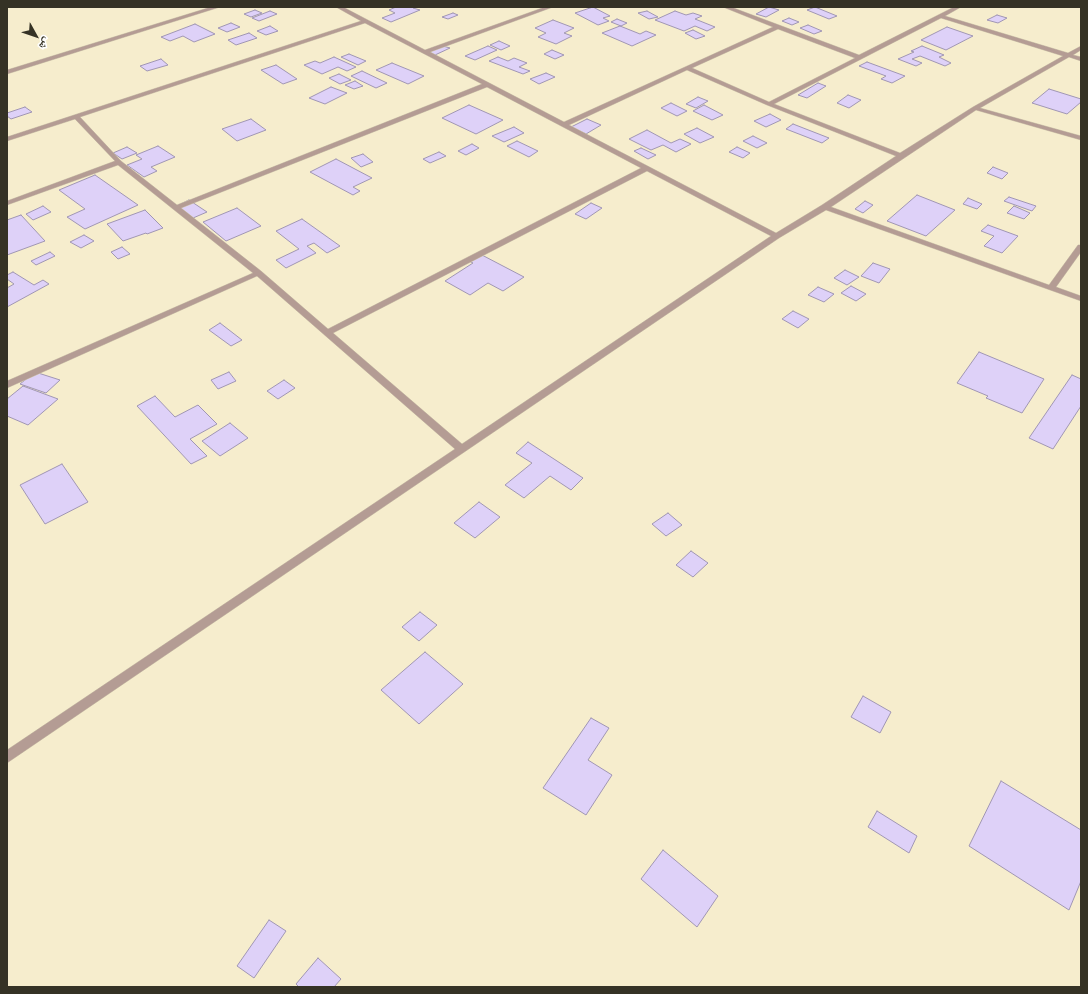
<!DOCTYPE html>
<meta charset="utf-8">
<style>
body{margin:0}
#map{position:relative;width:1088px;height:994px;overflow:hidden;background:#f6edcd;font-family:"Exo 2","Noto Naskh Arabic",sans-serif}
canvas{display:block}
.frame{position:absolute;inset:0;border:8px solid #353225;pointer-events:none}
.north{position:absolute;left:16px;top:16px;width:40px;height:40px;-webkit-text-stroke:3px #fff;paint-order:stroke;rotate:130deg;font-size:11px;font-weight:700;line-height:16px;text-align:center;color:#353225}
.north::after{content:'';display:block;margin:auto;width:14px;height:18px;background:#353225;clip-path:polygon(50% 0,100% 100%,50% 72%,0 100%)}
</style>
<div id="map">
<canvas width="1088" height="994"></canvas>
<div class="frame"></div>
<div class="north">ش</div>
</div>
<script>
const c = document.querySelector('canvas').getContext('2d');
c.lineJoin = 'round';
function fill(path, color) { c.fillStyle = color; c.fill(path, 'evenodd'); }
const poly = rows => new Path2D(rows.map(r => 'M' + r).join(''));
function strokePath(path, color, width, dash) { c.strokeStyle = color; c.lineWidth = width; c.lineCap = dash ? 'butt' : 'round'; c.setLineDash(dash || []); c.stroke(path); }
const building = poly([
 [396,7,416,7,413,8,420,10,391,22,382,18,395,13,389,10,396,7],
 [593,7,610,16,603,18,609,21,598,25,575,13,593,7],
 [769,7,779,10,766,17,756,14,769,7],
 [815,7,837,16,829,19,807,10,815,7],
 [255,10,262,13,251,17,244,14,255,10],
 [270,11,277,14,259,21,252,18,270,11],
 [647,11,658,17,649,19,638,13,647,11],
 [675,11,686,15,693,13,702,16,695,19,715,27,707,31,695,26,684,31,655,20,675,11],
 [453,13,458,15,448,19,442,17,453,13],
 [997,15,1007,18,998,23,987,20,997,15],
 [789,18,799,22,792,25,782,21,789,18],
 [617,19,627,23,621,26,611,22,617,19],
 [553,20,574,28,564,33,572,36,556,44,538,37,546,33,535,28,553,20],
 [231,23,240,27,227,32,218,28,231,23],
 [195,24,215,34,194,42,183,36,170,41,161,37,195,24],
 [808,25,822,31,814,34,800,28,808,25],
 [270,26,278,31,266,35,257,31,270,26],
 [620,26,640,34,646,31,656,35,632,46,602,33,620,26],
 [947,27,973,36,946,50,921,40,947,27],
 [693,30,705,36,696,39,685,33,693,30],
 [249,33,257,38,236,45,228,40,249,33],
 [499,41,510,46,501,50,490,45,499,41],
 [443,46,450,48,435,55,429,52,443,46],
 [488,46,497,50,475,60,465,56,488,46],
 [922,46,944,55,939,57,951,63,945,66,920,56,912,59,922,63,916,66,898,59,914,52,911,51,922,46],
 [552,50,564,55,555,59,544,54,552,50],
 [349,54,366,61,358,65,341,57,349,54],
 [334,57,356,67,347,71,338,67,322,74,304,65,315,61,320,63,334,57],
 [498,57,508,61,514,58,527,63,519,67,530,71,523,74,489,61,498,57],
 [161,59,168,65,147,71,140,66,161,59],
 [867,62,905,76,892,83,881,79,886,76,859,66,867,62],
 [392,63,424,76,408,84,376,70,392,63],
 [276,65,297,79,283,84,261,70,276,65],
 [362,71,387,83,376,88,351,76,362,71],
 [546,73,555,77,539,84,530,79,546,73],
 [339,74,351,80,340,84,329,78,339,74],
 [355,81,363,86,354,89,345,85,355,81],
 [818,83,826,86,807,98,798,95,818,83],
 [331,87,347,93,325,104,309,98,331,87],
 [1049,89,1081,99,1081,102,1067,114,1032,103,1049,89],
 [848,95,861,100,849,108,837,103,848,95],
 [698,97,708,101,696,108,686,104,698,97],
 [671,103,687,111,677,116,661,108,671,103],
 [469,105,503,120,476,134,442,118,469,105],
 [704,105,723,115,712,120,693,111,704,105],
 [25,107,32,112,11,119,7,116,7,113,25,107],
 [770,114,781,120,766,127,754,121,770,114],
 [251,119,266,130,237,141,222,129,251,119],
 [587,119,601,125,586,134,571,127,587,119],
 [793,124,829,138,822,143,786,129,793,124],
 [514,127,524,133,504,142,492,136,514,127],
 [697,128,714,137,700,143,684,134,697,128],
 [647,130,671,143,680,139,691,144,676,152,663,145,651,150,629,139,647,130],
 [753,136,767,143,757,148,743,141,753,136],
 [517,141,538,151,529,157,507,146,517,141],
 [472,144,479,148,466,155,458,151,472,144],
 [158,146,175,157,151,167,157,171,144,177,127,165,142,159,136,155,158,146],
 [127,147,137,153,122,159,113,153,127,147],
 [737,147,750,153,743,158,729,152,737,147],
 [641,148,656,155,648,159,634,151,641,148],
 [439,152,446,156,430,163,423,159,439,152],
 [363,154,373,162,361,167,351,158,363,154],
 [336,159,372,178,353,187,360,191,353,195,310,172,336,159],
 [993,167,1008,173,1002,179,987,173,993,167],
 [95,175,138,205,85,229,67,217,85,209,59,190,95,175],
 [917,195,955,210,926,236,887,221,917,195],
 [1009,197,1036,206,1032,211,1004,201,1009,197],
 [968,198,982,204,977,209,963,204,968,198],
 [189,200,207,212,193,218,176,206,189,200],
 [865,201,873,205,863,213,855,209,865,201],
 [591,203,602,208,586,219,575,214,591,203],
 [43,206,51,212,33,220,26,214,43,206],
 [1014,206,1030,213,1024,219,1007,213,1014,206],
 [237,208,261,226,226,241,203,222,237,208],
 [145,210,163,228,147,234,146,233,123,241,107,224,145,210],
 [21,215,45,241,7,255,7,220,21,215],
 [302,219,340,246,327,253,314,243,307,246,316,253,286,268,276,260,299,249,276,231,302,219],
 [988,225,1018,236,1002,253,984,246,994,236,981,231,988,225],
 [84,235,94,241,81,248,70,242,84,235],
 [122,247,130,254,118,259,111,252,122,247],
 [50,252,55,256,36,265,31,261,50,252],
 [480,254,524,277,503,291,488,283,470,295,445,281,473,263,469,261,480,254],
 [873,263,890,269,879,283,861,276,873,263],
 [845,270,859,277,847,285,834,278,845,270],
 [13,272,34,285,43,280,49,284,7,307,7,288,14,284,7,279,7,275,13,272],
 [851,286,866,294,856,301,841,293,851,286],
 [818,287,834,294,824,302,808,295,818,287],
 [793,311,809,319,798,328,782,319,793,311],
 [220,323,242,340,231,346,209,330,220,323],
 [979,352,1044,379,1022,413,986,398,988,396,957,383,979,352],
 [35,372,60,380,46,393,20,384,35,372],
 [229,372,236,381,218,389,211,380,229,372],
 [1072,375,1081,379,1081,406,1053,449,1029,438,1072,375],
 [284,380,295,388,278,399,267,391,284,380],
 [23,386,58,399,28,425,7,416,7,399,23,386],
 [155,396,175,417,198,405,217,424,190,439,207,456,191,464,137,406,155,396],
 [230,423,248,438,220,456,202,441,230,423],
 [528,442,583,478,571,490,550,476,524,498,505,485,532,463,516,453,528,442],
 [62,464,88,502,45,524,20,485,62,464],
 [479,502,500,517,475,538,454,523,479,502],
 [668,513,682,525,666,536,652,524,668,513],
 [691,551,708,563,693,577,676,565,691,551],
 [420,612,437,625,419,641,402,627,420,612],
 [425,652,463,684,419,724,381,690,425,652],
 [863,696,891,712,880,733,851,717,863,696],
 [591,718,609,728,588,760,612,775,586,815,543,788,591,718],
 [1001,781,1081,830,1081,881,1069,910,969,846,1001,781],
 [877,811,917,836,909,853,868,827,877,811],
 [663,850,718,896,697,927,641,879,663,850],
 [269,920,286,931,254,978,237,966,269,920],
 [318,958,341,979,334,987,299,987,296,984,318,958]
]);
fill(building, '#ded1f8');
strokePath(building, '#a096b3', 1);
const street = poly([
 [211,7,220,7,7,74,7,70,211,7],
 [336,7,343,7,425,50,545,7,553,7,430,52,564,122,773,27,723,7,731,7,859,55,954,7,961,7,945,16,1068,53,1081,46,1081,50,1073,55,1081,57,1081,61,1069,57,980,108,1081,136,1081,140,976,110,831,207,1049,285,1078,245,1081,245,1081,252,1056,287,1081,296,1081,301,826,210,779,238,7,763,7,750,455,449,257,276,7,388,7,381,253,273,118,165,7,205,7,201,115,161,75,119,7,141,7,137,361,21,336,7],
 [941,18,1063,56,973,107,900,153,774,104,941,18],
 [365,23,482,84,177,205,121,161,80,117,365,23],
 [778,29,855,58,769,102,692,68,778,29],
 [687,70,767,105,896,156,822,205,776,233,569,125,687,70],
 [487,87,641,168,328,329,261,271,181,208,487,87],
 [647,171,771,236,462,444,333,333,647,171]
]);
strokePath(street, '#d3cbaf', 1);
fill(street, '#b49c94');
</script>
